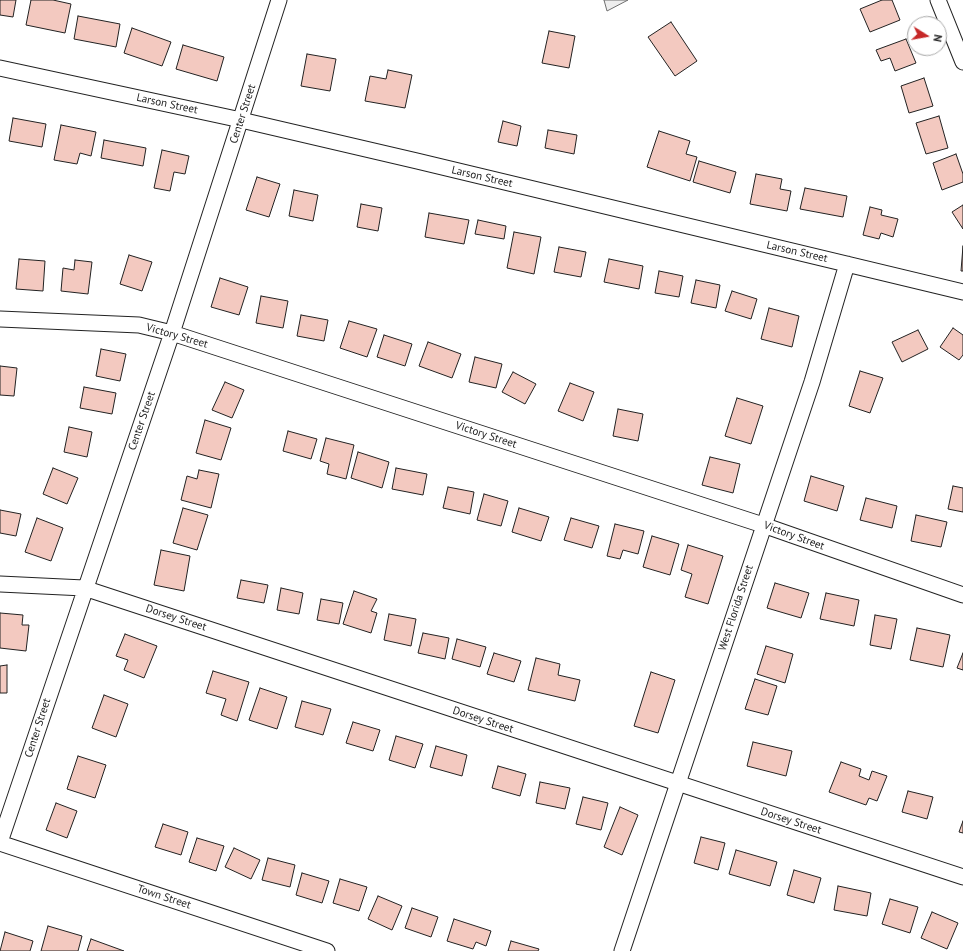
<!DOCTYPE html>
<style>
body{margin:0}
#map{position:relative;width:963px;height:951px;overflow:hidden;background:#fff;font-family:"PT Sans",sans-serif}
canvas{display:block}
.north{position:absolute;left:907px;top:16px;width:40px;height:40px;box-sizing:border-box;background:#fff;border:1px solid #a7a7a7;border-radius:50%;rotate:101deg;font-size:11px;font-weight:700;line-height:16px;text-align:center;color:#222}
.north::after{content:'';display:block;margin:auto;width:14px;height:18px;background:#c62828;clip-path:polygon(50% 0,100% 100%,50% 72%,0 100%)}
</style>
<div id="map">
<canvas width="963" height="951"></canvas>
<div class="north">N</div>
</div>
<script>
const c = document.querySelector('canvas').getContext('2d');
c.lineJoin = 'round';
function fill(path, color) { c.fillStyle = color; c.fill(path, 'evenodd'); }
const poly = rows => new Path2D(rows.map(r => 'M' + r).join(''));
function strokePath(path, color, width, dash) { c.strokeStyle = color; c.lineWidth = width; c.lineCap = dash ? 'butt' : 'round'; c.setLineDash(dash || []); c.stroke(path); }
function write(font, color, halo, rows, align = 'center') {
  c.font = font + ' "PT Sans",sans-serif'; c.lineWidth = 3; c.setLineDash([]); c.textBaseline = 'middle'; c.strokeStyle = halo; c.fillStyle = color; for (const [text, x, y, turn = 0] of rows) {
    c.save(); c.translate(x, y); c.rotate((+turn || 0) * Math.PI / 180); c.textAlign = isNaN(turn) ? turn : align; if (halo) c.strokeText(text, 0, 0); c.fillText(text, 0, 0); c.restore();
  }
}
const green = poly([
 [604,0,628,0,607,11,604,0]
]);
fill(green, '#eee');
strokePath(green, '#6f6f6f', 1);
const building = poly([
 [0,0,16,0,13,17,0,15,0,0],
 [31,0,53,0,71,4,65,33,26,25,31,0],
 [882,0,892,0,900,20,870,32,860,9,882,0],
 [78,16,120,24,116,47,74,39,78,16],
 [671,22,697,61,675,76,648,37,671,22],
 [132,28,171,42,162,66,124,53,132,28],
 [549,31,575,36,569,68,542,63,549,31],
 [906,39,916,63,895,71,890,58,881,61,876,50,906,39],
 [183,45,224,57,217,81,176,69,183,45],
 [307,54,336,59,330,91,301,86,307,54],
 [388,70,412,75,405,108,365,101,370,76,386,79,388,70],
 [924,78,933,106,909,113,901,86,924,78],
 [939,116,948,148,926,154,916,123,939,116],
 [13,118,46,124,42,147,9,141,13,118],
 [503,121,521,126,517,146,498,142,503,121],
 [61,125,96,132,91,156,80,153,77,164,54,160,61,125],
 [548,130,577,135,574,154,545,148,548,130],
 [659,131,690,141,686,154,697,157,690,181,647,167,659,131],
 [104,140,146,148,143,166,101,158,104,140],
 [162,150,189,156,185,174,174,172,170,191,154,188,162,150],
 [956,154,963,174,963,182,942,190,933,163,956,154],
 [699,161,736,172,730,193,693,182,699,161],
 [756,174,782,179,780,189,791,191,787,211,750,204,756,174],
 [257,177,280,184,269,217,246,210,257,177],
 [805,188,847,196,843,217,800,209,805,188],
 [294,190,318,195,313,221,289,216,294,190],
 [361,204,382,208,378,231,357,227,361,204],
 [963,205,963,229,952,212,963,205],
 [870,207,882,210,881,215,898,219,893,237,881,233,879,239,863,235,870,207],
 [429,213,469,220,464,244,425,237,429,213],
 [478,220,506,226,504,239,475,234,478,220],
 [514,232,541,237,534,274,507,268,514,232],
 [963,246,963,271,961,271,963,246],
 [559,247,586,252,581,277,554,272,559,247],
 [129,255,152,262,142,291,120,284,129,255],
 [19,259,45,261,43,291,16,289,19,259],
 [609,259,643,266,639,289,604,282,609,259],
 [75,260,92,262,88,294,61,291,63,268,74,270,75,260],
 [659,271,683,276,679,297,655,293,659,271],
 [220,278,248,287,239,315,211,307,220,278],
 [696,280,720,285,716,308,691,303,696,280],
 [732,291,757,299,751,319,725,311,732,291],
 [261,296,288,301,283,328,256,323,261,296],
 [769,308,799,316,792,347,761,339,769,308],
 [301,315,328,320,324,341,297,336,301,315],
 [349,321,377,329,367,357,340,348,349,321],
 [953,328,963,335,963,355,959,360,940,347,953,328],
 [918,330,928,349,902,362,892,342,918,330],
 [384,335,412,344,405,366,377,357,384,335],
 [428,342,461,354,452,378,419,366,428,342],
 [101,349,126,354,120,381,96,376,101,349],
 [475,357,502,364,496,388,469,382,475,357],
 [0,366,17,368,14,396,0,395,0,366],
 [860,371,883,378,870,413,849,406,860,371],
 [513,372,536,384,525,404,502,392,513,372],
 [225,382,244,390,232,418,212,410,225,382],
 [570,383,594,392,583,421,558,411,570,383],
 [84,387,116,393,112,414,80,408,84,387],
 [737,398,763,406,751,444,725,436,737,398],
 [618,409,643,414,638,441,613,436,618,409],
 [205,420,231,428,221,460,196,453,205,420],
 [69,427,92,432,87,457,64,452,69,427],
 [288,431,317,439,311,459,283,451,288,431],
 [326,438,354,445,346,479,327,474,329,464,320,461,326,438],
 [358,452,389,462,382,488,351,478,358,452],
 [710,457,740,464,733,493,702,485,710,457],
 [53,468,78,478,67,504,43,494,53,468],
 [396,468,427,474,423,495,392,489,396,468],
 [199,470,219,474,211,508,181,500,187,476,197,479,199,470],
 [811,476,844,486,837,511,804,501,811,476],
 [953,486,963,488,963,512,948,509,953,486],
 [448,487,474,492,470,514,443,508,448,487],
 [484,494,508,501,501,526,477,520,484,494],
 [866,498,897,506,892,528,860,520,866,498],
 [183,508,208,515,197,550,173,543,183,508],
 [519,508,549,517,541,541,512,532,519,508],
 [0,510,21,514,16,536,0,533,0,510],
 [916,515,947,522,941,547,911,541,916,515],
 [37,518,63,528,51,561,25,552,37,518],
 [571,518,599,526,592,548,564,540,571,518],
 [615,524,644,531,638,554,623,550,620,559,607,556,615,524],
 [652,536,679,544,670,575,643,567,652,536],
 [688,545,723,556,708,604,685,597,692,574,681,570,688,545],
 [161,550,190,556,184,591,154,585,161,550],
 [241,580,268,585,264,603,237,598,241,580],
 [775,583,809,593,801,618,767,608,775,583],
 [281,588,303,593,299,614,277,610,281,588],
 [354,591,377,599,371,611,377,613,371,633,343,624,354,591],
 [826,593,859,600,854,626,820,619,826,593],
 [321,599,343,603,339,624,317,620,321,599],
 [0,613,23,615,22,625,29,625,26,651,0,648,0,613],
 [389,614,416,619,411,646,384,640,389,614],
 [875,615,897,619,891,649,870,645,875,615],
 [917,628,950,635,943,667,910,660,917,628],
 [423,633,449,638,445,659,418,653,423,633],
 [125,634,157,646,144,678,124,670,128,660,116,656,125,634],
 [457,639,486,647,480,667,452,659,457,639],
 [766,646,793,654,785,683,757,674,766,646],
 [494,653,521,661,514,682,487,674,494,653],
 [963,653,963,670,957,668,963,653],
 [536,658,560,664,558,675,580,680,575,701,528,690,536,658],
 [7,665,7,693,0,693,0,666,7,665],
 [213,671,249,682,237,721,221,715,226,699,206,693,213,671],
 [651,672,675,680,658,733,634,726,651,672],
 [755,679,777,686,768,715,745,709,755,679],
 [260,688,287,697,277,729,249,720,260,688],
 [104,695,128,704,116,737,92,728,104,695],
 [302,701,331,709,323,735,295,727,302,701],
 [353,722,380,730,373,751,346,743,353,722],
 [396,736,423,744,415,768,389,760,396,736],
 [753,742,792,751,786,776,747,766,753,742],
 [436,746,467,755,462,776,430,767,436,746],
 [78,756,106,765,95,798,67,789,78,756],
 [841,762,861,769,859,776,869,780,872,771,887,776,877,801,869,798,866,805,829,792,841,762],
 [498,766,526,774,520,796,492,788,498,766],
 [540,782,570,788,565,809,536,803,540,782],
 [908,791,933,797,927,819,902,812,908,791],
 [583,797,608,803,601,830,576,824,583,797],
 [56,803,77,811,67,838,46,830,56,803],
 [620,807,638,815,622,855,604,847,620,807],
 [963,821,963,833,959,832,963,821],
 [163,824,188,832,181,855,155,847,163,824],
 [701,837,725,843,718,870,694,863,701,837],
 [197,838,224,846,216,871,189,862,197,838],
 [234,848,260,860,251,879,225,867,234,848],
 [736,850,777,862,770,886,729,874,736,850],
 [268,858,295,865,290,887,262,880,268,858],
 [794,870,821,878,814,903,787,895,794,870],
 [302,873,329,881,322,903,296,895,302,873],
 [340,879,367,887,359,911,333,903,340,879],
 [838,886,871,893,867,916,834,910,838,886],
 [378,896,402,906,392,930,368,919,378,896],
 [890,899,918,907,910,933,882,924,890,899],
 [412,908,438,917,431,937,405,928,412,908],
 [932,912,958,923,947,949,921,938,932,912],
 [454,919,491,931,486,946,476,942,473,949,447,941,454,919],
 [48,926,82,936,78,951,41,951,48,926],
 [5,932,33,941,30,951,0,951,5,932],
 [91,939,124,951,87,951,91,939],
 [511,941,539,949,538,951,508,951,511,941]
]);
fill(building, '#f3c9c0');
strokePath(building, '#222', 1);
const street = poly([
 [938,0,963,62],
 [0,68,241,120,417,161,963,292],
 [0,319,139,325,172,333,763,525,963,595],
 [0,584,84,588,963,877],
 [0,842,172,333,279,0],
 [0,843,327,951],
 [622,951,812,382,847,264]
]);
strokePath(street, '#222', 17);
strokePath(street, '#fff', 15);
write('11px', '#222', '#fff', [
 ["Larson Street",167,104,12],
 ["Center Street",243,114,-72],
 ["Larson Street",482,177,13],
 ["Larson Street",797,252,13],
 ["Victory Street",177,336,16],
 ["Center Street",142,421,-71],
 ["Victory Street",486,435,18],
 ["Victory Street",794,536,20],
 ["West Florida Street",736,608,-72],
 ["Dorsey Street",176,618,18],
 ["Dorsey Street",483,720,18],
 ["Center Street",38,728,-72],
 ["Dorsey Street",791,821,18],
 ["Town Street",164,897,18]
]);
</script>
